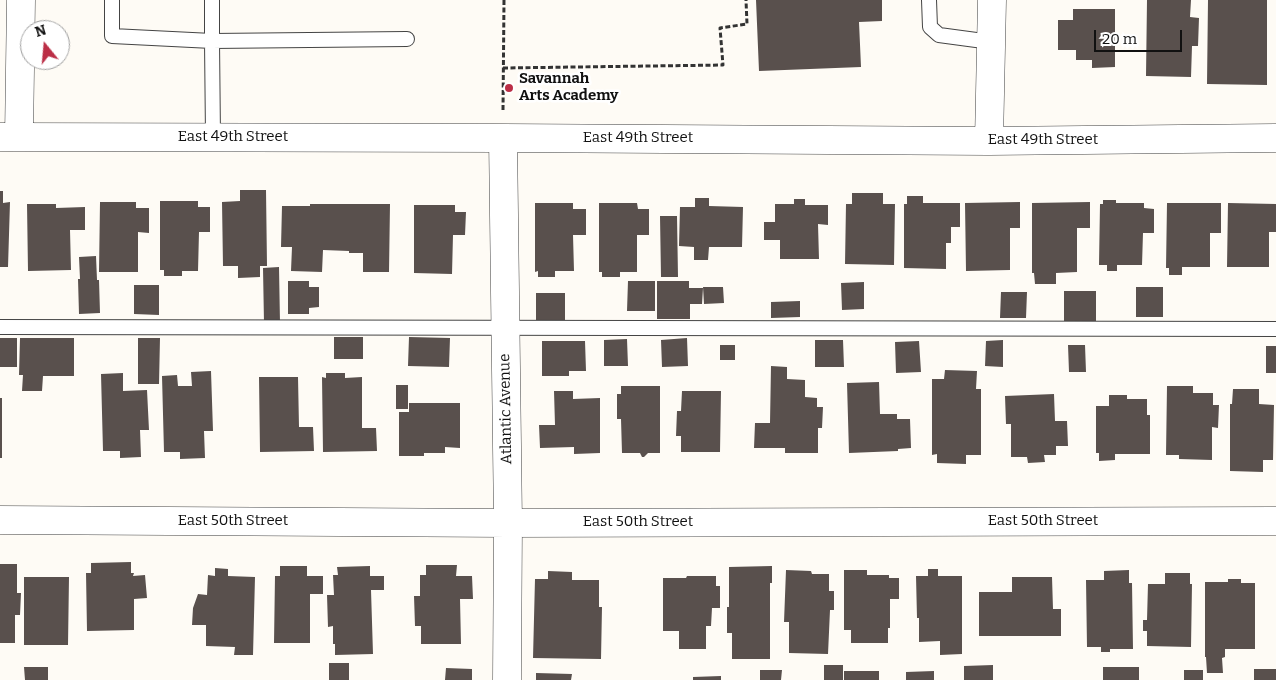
<!DOCTYPE html>
<style>
body{margin:0}
#map{position:relative;width:1276px;height:680px;overflow:hidden;background:#fefbf5;font-family:Bitter,serif}
canvas{display:block}
.north{position:absolute;left:20px;top:20px;width:50px;height:50px;box-sizing:border-box;background:#fff;border:1px solid #a0a0a0;border-radius:50%;rotate:343deg;font-size:14px;font-weight:700;line-height:20px;text-align:center;color:#111}
.north::after{content:'';display:block;margin:auto;width:18px;height:22px;background:#bb2e46;clip-path:polygon(50% 0,100% 100%,50% 72%,0 100%)}
.scale{position:absolute;left:1094px;top:30px;width:88px;height:22px;box-sizing:border-box;border:2px solid #111;border-top:0;padding-left:6px;font-size:15px;line-height:18px;white-space:nowrap;color:#111;-webkit-text-stroke:4px #fff;paint-order:stroke}
</style>
<div id="map">
<canvas width="1276" height="680"></canvas>
<div class="north">N</div>
<div class="scale">20 m</div>
</div>
<script>
const c = document.querySelector('canvas').getContext('2d');
c.lineJoin = 'round';
function fill(path, color) { c.fillStyle = color; c.fill(path, 'evenodd'); }
const poly = rows => new Path2D(rows.map(r => 'M' + r).join(''));
function strokePath(path, color, width, dash) { c.strokeStyle = color; c.lineWidth = width; c.lineCap = dash ? 'butt' : 'round'; c.setLineDash(dash || []); c.stroke(path); }
function write(font, color, halo, rows, align = 'center') {
  c.font = font + ' Bitter,serif'; c.lineWidth = 5; c.setLineDash([]); c.textBaseline = 'middle'; c.strokeStyle = halo; c.fillStyle = color; for (const [text, x, y, turn = 0] of rows) {
    c.save(); c.translate(x, y); c.rotate((+turn || 0) * Math.PI / 180); c.textAlign = isNaN(turn) ? turn : align; if (halo) c.strokeText(text, 0, 0); c.fillText(text, 0, 0); c.restore();
  }
}
fill(poly([
 [756,0,882,0,882,21,859,22,861,67,759,71],
 [1147,0,1191,0,1190,17,1199,18,1198,46,1192,46,1191,77,1146,76],
 [1208,0,1267,0,1267,85,1207,84],
 [1073,9,1115,9,1115,67,1092,68,1092,60,1076,60,1076,50,1058,50,1058,20,1073,20],
 [240,190,266,190,267,266,260,266,260,277,238,278,238,266,223,266,222,202,240,201],
 [0,191,3,191,3,203,10,202,8,267,0,267],
 [852,193,883,193,883,204,895,204,894,265,845,264,846,204,852,204],
 [907,196,923,196,923,203,960,203,960,227,951,227,951,243,946,243,946,269,904,268,904,204,907,204],
 [695,198,709,198,709,206,743,207,742,247,709,247,708,260,694,260,694,247,679,246,680,207,695,207],
 [794,199,805,199,805,205,828,205,828,225,818,224,819,259,780,259,780,240,764,240,764,222,775,222,775,204,794,204],
 [1103,200,1116,200,1116,203,1144,203,1144,208,1154,209,1154,233,1143,233,1142,265,1117,265,1117,271,1107,271,1107,265,1099,265,1100,204,1103,204],
 [160,201,198,201,198,207,210,207,210,232,199,232,198,271,182,271,182,276,164,276,164,270,160,270],
 [100,202,136,202,136,208,149,208,149,233,138,232,138,272,99,272],
 [1020,202,1020,228,1010,228,1010,270,966,271,965,203],
 [1090,202,1090,228,1077,228,1077,272,1056,273,1056,284,1035,284,1034,273,1032,273,1032,203],
 [535,203,573,203,573,209,586,209,586,235,573,235,574,271,555,271,555,277,538,277,538,271,535,272],
 [599,203,637,203,638,209,649,209,649,235,637,235,637,272,620,272,620,277,602,277,602,272,599,272],
 [1167,203,1221,203,1221,233,1210,233,1210,267,1182,267,1182,275,1169,275,1169,268,1166,268],
 [1228,203,1276,204,1276,232,1269,232,1269,267,1227,267],
 [27,204,56,204,56,208,85,207,85,230,70,230,71,270,28,271],
 [310,204,390,204,389,272,363,272,363,253,349,253,349,251,323,250,322,272,291,271,292,247,281,247,282,206,310,206],
 [414,205,455,205,455,212,466,212,465,235,453,235,452,274,414,273],
 [660,216,677,216,678,277,661,277],
 [96,256,97,280,99,280,100,313,79,314,78,279,80,279,79,257],
 [279,267,280,323,264,323,263,268],
 [288,281,309,281,309,287,319,287,319,307,309,308,309,314,288,314],
 [628,281,655,281,655,311,627,311],
 [657,281,689,281,689,288,703,288,702,304,690,304,690,319,657,319],
 [864,282,864,309,842,310,841,283],
 [134,285,159,285,159,315,134,314],
 [703,287,723,287,724,303,704,304],
 [1136,287,1163,287,1163,317,1136,317],
 [1064,291,1096,291,1096,321,1064,321],
 [1001,292,1027,292,1026,318,1000,318],
 [536,293,565,293,565,321,536,320],
 [800,301,800,317,771,318,771,302],
 [334,337,363,337,363,359,334,359],
 [409,337,450,338,449,367,408,366],
 [0,338,17,338,17,367,0,367],
 [20,338,74,338,74,376,43,376,42,391,22,391,23,375,19,375],
 [138,338,160,338,159,384,138,384],
 [687,338,688,366,662,367,661,340],
 [627,339,628,366,604,366,604,340],
 [815,340,843,340,844,367,815,367],
 [1003,340,1003,367,985,366,986,341],
 [542,341,585,341,586,371,569,371,569,376,542,376],
 [919,341,921,372,896,373,895,342],
 [720,345,735,345,735,360,720,360],
 [1068,345,1085,345,1086,372,1069,372],
 [1266,346,1276,346,1276,373,1266,373],
 [771,366,787,367,787,379,805,380,805,397,817,398,817,407,823,407,822,428,818,428,818,453,785,453,785,448,754,448,755,423,770,423],
 [945,370,977,371,976,389,981,389,981,455,966,455,966,464,937,463,937,454,932,455,932,379,944,379],
 [211,371,213,431,204,431,205,458,180,459,180,452,164,452,162,376,177,375,178,386,192,386,191,372],
 [123,373,123,391,147,390,149,430,140,430,141,457,120,458,120,451,103,451,101,374],
 [326,373,345,373,345,378,362,377,362,428,376,428,377,451,323,452,322,377,326,378],
 [259,377,298,377,299,427,313,427,314,451,260,452],
 [879,382,880,414,897,414,897,419,910,419,911,448,898,449,898,451,849,453,847,383],
 [396,385,408,385,408,409,396,409],
 [621,386,660,386,660,453,648,453,644,457,642,457,640,453,622,453,621,419,617,419,617,394,621,394],
 [1167,386,1193,386,1193,393,1213,393,1213,405,1219,405,1218,428,1212,427,1212,460,1179,459,1179,455,1166,455],
 [1233,389,1259,389,1259,404,1274,405,1273,460,1263,460,1263,472,1230,471,1230,404,1232,404],
 [554,391,573,391,573,399,600,398,600,453,574,454,574,447,540,448,539,425,555,425],
 [682,391,721,391,720,452,681,452,681,436,676,436,677,411,681,411],
 [1054,394,1055,421,1067,421,1068,446,1056,446,1056,455,1044,455,1045,462,1028,463,1027,457,1011,457,1011,424,1006,424,1005,396],
 [1109,395,1127,395,1127,399,1147,399,1147,415,1150,415,1150,454,1115,454,1115,460,1099,461,1099,453,1096,453,1096,406,1109,406],
 [0,398,2,398,2,458,0,458],
 [409,403,460,403,460,448,445,447,445,453,424,453,424,456,399,456,399,412,409,412],
 [131,562,131,573,134,573,133,576,145,575,147,598,134,599,134,630,87,631,86,573,91,573,91,563],
 [0,564,17,564,17,593,21,593,20,615,15,615,15,643,0,643],
 [426,565,457,565,456,576,472,576,473,599,460,599,461,644,421,644,421,626,415,626,414,596,420,596,420,575,426,575],
 [280,566,307,566,307,576,323,576,323,594,310,594,310,643,274,643,275,576,280,576],
 [370,566,370,576,384,576,384,590,371,590,373,654,335,655,335,644,333,644,333,626,328,627,327,595,334,595,333,575,338,575,337,567],
 [772,566,772,583,770,583,770,659,732,659,732,633,727,633,727,607,729,607,729,567],
 [215,568,228,569,228,576,255,577,253,655,234,655,235,647,206,646,206,625,192,625,193,608,198,594,207,595,208,575,215,576],
 [928,569,938,569,938,576,962,576,962,654,940,655,940,641,919,642,919,618,917,618,916,576,928,576],
 [786,570,811,571,812,574,829,574,829,591,834,591,834,610,830,610,828,654,789,653,789,622,784,622],
 [844,570,867,570,867,575,889,575,889,578,899,578,899,599,890,599,890,628,888,628,888,643,851,643,851,630,844,630],
 [1129,570,1129,583,1132,583,1133,649,1110,649,1110,652,1101,652,1101,647,1087,647,1086,580,1104,580,1104,571],
 [548,571,572,572,572,580,599,580,599,607,602,607,601,659,533,658,535,579,548,579],
 [1165,573,1190,573,1190,584,1192,584,1191,647,1147,646,1147,631,1143,631,1143,620,1147,620,1148,584,1165,584],
 [687,576,716,576,716,586,720,586,720,608,712,608,711,626,706,626,706,649,679,649,679,631,663,631,663,578,686,578],
 [24,577,69,577,68,645,24,645],
 [1012,577,1052,577,1053,609,1061,609,1061,636,979,636,979,592,1012,592],
 [1228,579,1241,579,1241,583,1255,583,1255,649,1225,649,1225,657,1222,658,1223,673,1207,673,1206,657,1205,657,1205,582,1228,582],
 [329,663,349,663,349,680,329,680],
 [824,665,843,665,843,680,824,680],
 [993,665,993,680,964,680,964,666],
 [24,667,48,667,48,680,25,680],
 [1103,667,1139,667,1139,680,1103,680],
 [446,668,472,669,472,680,445,680],
 [1254,669,1276,669,1276,680,1254,680],
 [760,670,782,670,781,680,760,680],
 [1184,670,1203,670,1203,680,1184,680],
 [844,671,879,671,879,680,844,680],
 [934,671,934,680,906,680,906,672],
 [536,673,572,674,571,680,536,680],
 [721,676,721,680,693,680,693,677]
]), '#59504d');
const service = poly([
 [112,0,112,36,212,41,212,0],
 [929,0,930,27,939,35,991,42],
 [213,137,212,41,407,39],
 [0,327,1276,329]
]);
const minor = poly([
 [0,137,503,138,989,141,1276,138],
 [19,137,21,0],
 [503,138,508,523,507,680],
 [989,141,992,0],
 [0,520,508,523,1276,521]
]);
strokePath(service, '#444', 16);
strokePath(minor, '#444', 29);
strokePath(poly([
 [503,68,723,65,720,28,747,24,746,0],
 [503,110,504,0]
]), '#333', 3, [5, 2.5]);
strokePath(service, '#fff', 14);
strokePath(minor, '#fff', 28);
for (const [x, y, r, color] of [
 [509,88,5,"#bb2e46"]
]) { const dot = new Path2D(); dot.arc(x, y, r, 0, 2 * Math.PI); c.fillStyle = color; c.fill(dot); strokePath(dot, '#fff', 2); }
write('bold 15px', '#111', '#fff', [
 ["Savannah",519,79],
 ["Arts Academy",519,96]
], 'left');
write('15px', '#111', '#fff', [
 ["East 49th Street",233,137],
 ["East 49th Street",638,138],
 ["East 49th Street",1043,140],
 ["Atlantic Avenue",506,409,-91],
 ["East 50th Street",233,521],
 ["East 50th Street",1043,521],
 ["East 50th Street",638,522]
]);
</script>
